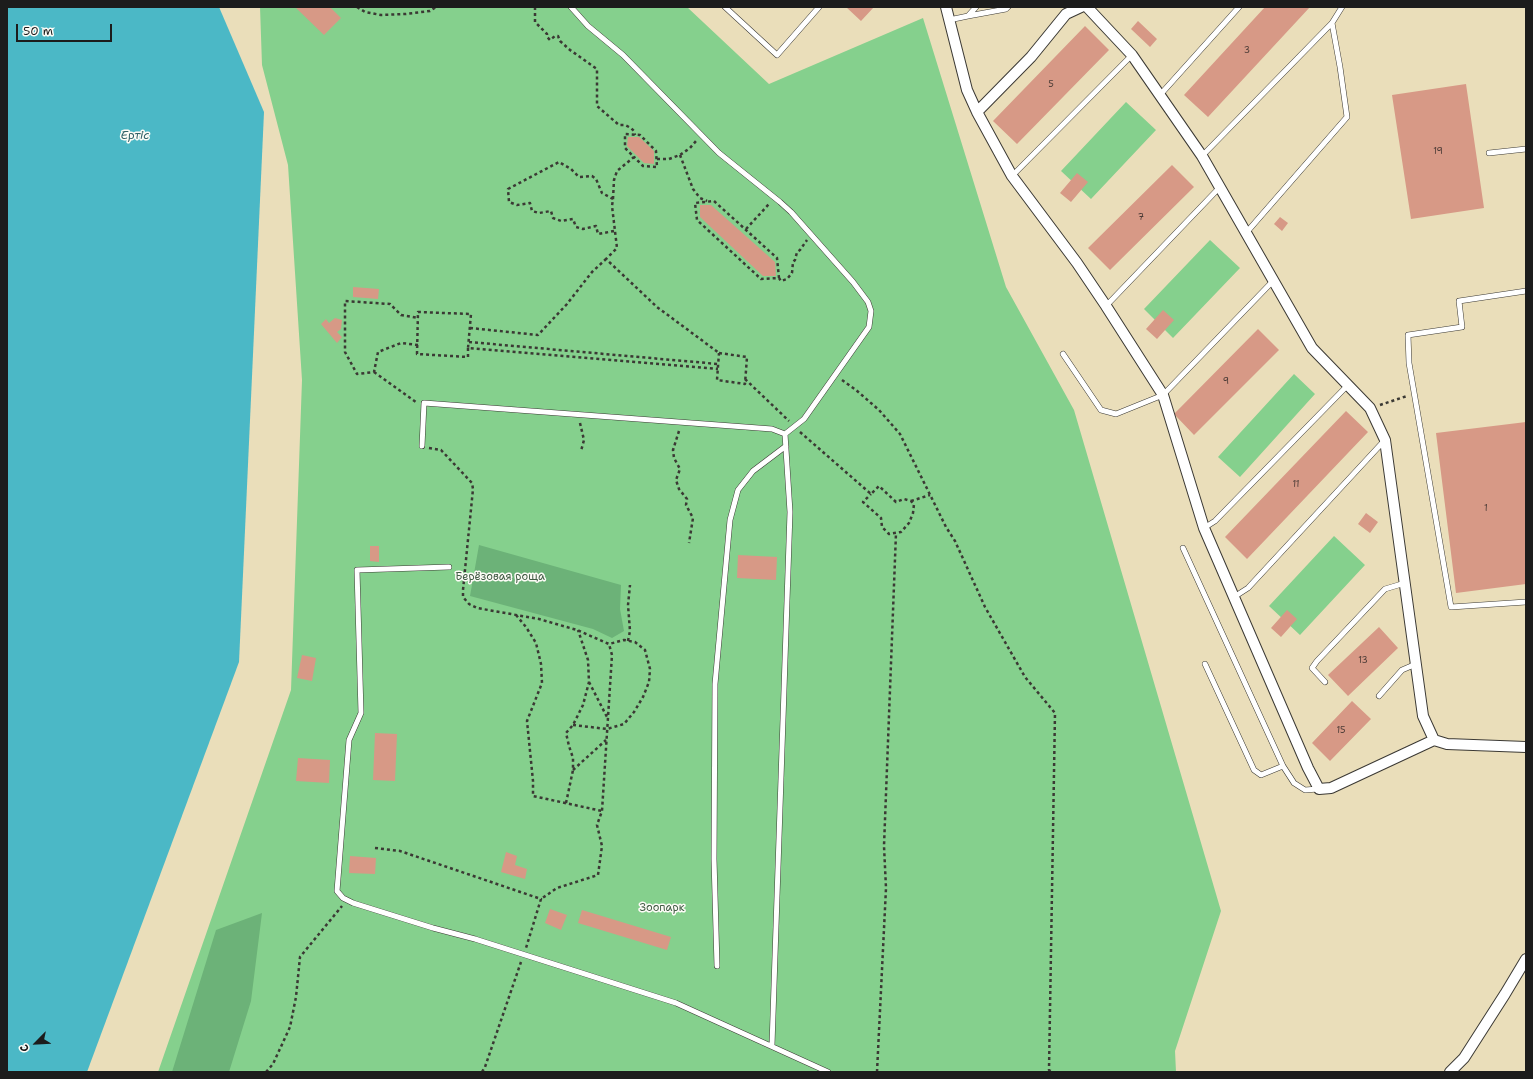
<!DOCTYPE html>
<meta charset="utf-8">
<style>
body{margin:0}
#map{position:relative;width:1533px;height:1079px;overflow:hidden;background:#eadeba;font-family:"Shantell Sans",sans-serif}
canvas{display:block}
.frame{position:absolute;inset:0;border:8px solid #1c1c1c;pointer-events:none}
.north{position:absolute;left:16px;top:1023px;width:40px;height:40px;-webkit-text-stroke:3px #fdfcf7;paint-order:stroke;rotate:246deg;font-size:11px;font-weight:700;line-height:16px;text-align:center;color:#1c1c1c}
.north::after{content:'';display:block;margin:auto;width:14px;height:18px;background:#1c1c1c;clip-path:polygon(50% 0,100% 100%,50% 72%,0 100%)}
.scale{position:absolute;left:16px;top:24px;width:96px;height:18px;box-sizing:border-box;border:2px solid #1c1c1c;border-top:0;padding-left:5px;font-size:12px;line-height:14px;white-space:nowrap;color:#1c1c1c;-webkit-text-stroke:3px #fdfcf7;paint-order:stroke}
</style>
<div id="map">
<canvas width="1533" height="1079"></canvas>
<div class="frame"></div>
<div class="north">С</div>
<div class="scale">50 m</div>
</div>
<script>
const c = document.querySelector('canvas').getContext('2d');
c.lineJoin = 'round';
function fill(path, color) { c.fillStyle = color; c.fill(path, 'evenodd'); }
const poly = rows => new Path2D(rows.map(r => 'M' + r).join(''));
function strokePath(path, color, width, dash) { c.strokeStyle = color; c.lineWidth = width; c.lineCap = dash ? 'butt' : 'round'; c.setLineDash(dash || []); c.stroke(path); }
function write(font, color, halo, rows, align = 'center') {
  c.font = font + ' "Shantell Sans",sans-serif'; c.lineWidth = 3; c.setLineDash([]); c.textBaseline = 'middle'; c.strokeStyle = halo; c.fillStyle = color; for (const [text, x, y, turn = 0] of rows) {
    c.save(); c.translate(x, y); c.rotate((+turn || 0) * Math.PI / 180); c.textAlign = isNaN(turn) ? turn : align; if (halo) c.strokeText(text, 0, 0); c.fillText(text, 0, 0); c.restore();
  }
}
fill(poly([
 [260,7,687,7,769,84,923,18,1006,287,1074,410,1221,911,1175,1051,1176,1072,158,1072,291,690,302,380,288,165,262,65],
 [1126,102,1156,130,1091,199,1061,171],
 [1210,240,1240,268,1173,338,1144,309],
 [1294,374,1315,394,1240,477,1218,457],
 [1334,536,1365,565,1300,635,1269,606]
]), '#85d08d');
fill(poly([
 [479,545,621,585,620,609,624,631,612,638,593,629,470,596],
 [262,913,251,1001,229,1072,172,1072,216,930]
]), '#6cb278');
fill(poly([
 [7,7,219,7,264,112,239,662,87,1072,7,1072]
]), '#4bb8c6');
fill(poly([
 [295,7,330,7,341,18,324,35],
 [846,7,874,7,861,21],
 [1265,7,1310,7,1208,117,1184,95],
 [1138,21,1157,39,1150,47,1131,29],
 [1085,26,1109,50,1017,144,993,121],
 [1466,84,1484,208,1411,219,1392,95],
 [628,137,639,137,654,151,654,164,644,163,627,146],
 [1172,165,1194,187,1110,270,1088,248],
 [1077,173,1088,182,1071,202,1060,193],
 [700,205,711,205,775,262,776,276,763,276,700,217],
 [1280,217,1288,223,1282,231,1274,224],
 [353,287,379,289,378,299,353,297],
 [1163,310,1174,320,1157,339,1146,329],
 [335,318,342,320,341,329,337,332,342,337,337,343,321,324,326,319,329,323],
 [1258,329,1279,350,1194,435,1174,414],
 [1346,411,1368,432,1247,559,1225,537],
 [1526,422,1526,584,1456,593,1436,433],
 [1366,513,1378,522,1370,533,1358,524],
 [370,546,379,546,379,562,370,561],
 [738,555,777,557,776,580,737,578],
 [1287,610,1297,619,1281,637,1271,628],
 [1379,627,1398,648,1348,696,1328,675],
 [302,655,316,658,312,681,297,678],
 [1352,701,1371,719,1330,761,1312,743],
 [375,733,397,734,395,781,373,780],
 [298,758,330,760,329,783,296,781],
 [506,852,517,856,515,865,527,869,525,879,501,872],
 [350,856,376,858,375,874,349,873],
 [550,909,567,915,561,930,545,923],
 [582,910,671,937,667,950,578,923]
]), '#d79986');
const lane = poly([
 [571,7,588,26,623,55,719,153,780,202,791,212,853,282,868,302,871,311,869,327,804,419,785,434,790,512,772,1045],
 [725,7,777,55,819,7],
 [968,16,1006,9,1008,7],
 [949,20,968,16,976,7],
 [1160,95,1239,7],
 [1489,153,1526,149],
 [1202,156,1332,23,1342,7],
 [1012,176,1132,55],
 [1246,233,1347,117,1340,67,1332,23],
 [1526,291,1459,301,1462,327,1408,335,1409,363,1451,607,1526,602],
 [1106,306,1220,187],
 [1063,354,1101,410,1116,414,1163,395,1273,281],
 [422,446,424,403,772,429,785,434],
 [1204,528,1215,521,1347,386],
 [1183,548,1283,766,1294,783,1305,790,1318,789],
 [449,567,357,570,361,713,349,740,337,891,343,898,353,903,433,928,475,939,676,1003,828,1072],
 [1234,597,1248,588,1384,441],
 [1205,664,1254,770,1261,775,1283,766],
 [1325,682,1312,668,1317,661,1385,589,1405,583],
 [1379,696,1402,670,1416,664],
 [717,966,714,859,715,684,730,520,738,490,753,471,786,446]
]);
const street = poly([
 [946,7,967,90,977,112,1012,176,1077,263,1106,306,1163,395,1204,528,1308,768,1319,789,1331,788,1434,740],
 [1087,7,1132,55,1202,156,1312,348,1370,408,1385,440,1423,716,1434,740,1447,744,1526,747],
 [977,112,1031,57,1066,14,1081,7],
 [1450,1072,1464,1058,1505,994,1526,959]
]);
strokePath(lane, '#3b3934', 6);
strokePath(street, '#3b3934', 12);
strokePath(poly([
 [357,7,365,12,381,15,406,14,430,11,436,7],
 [535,7,535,22,547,34,547,37,550,40,555,36,558,36,560,41,570,50,597,69,597,106,619,125,625,125,631,128,634,131,635,135],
 [680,155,693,189,700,198,707,201],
 [657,159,669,159,680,155,690,148,696,141],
 [613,199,614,180,617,171,634,157,625,148,625,134,640,135,656,151,657,167,643,166,634,157],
 [746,229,769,204],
 [614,231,598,234,596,226,583,229,576,227,573,219,561,221,553,218,551,211,539,213,532,211,530,203,517,205,509,202,508,189,559,162,571,169,579,177,592,176,596,179,602,193,613,199,612,206,617,248,606,259,657,307,719,353],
 [779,278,777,258,714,201,695,203,697,220,761,279,779,278,781,281,787,279,792,273,793,262,795,260,797,252,800,250,807,240],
 [470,328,538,335,567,304,592,272,606,259],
 [469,342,718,364],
 [418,345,401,343,378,352,374,372,357,374,345,352,345,301,390,304,401,315,418,318],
 [468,348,468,357,417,354,418,312,471,314,468,348,718,369],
 [719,353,747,357,745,384,717,380,719,353],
 [374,372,416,402],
 [745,379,789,421],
 [842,380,856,390,879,410,900,434,946,527,955,541,985,607,1025,677,1055,713,1049,1070,1053,1072],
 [1380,405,1407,396],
 [580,423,584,440,581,451],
 [679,431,673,450,674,458,680,469,676,480,679,489,687,499,686,505,693,518,689,543],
 [800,432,871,494,879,486,896,502,904,499,911,501,914,504,913,513,909,523,901,532,889,534,882,527,881,518,863,502,871,494],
 [429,448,441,450,472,483,473,489,463,590,463,597,469,604,477,608,539,619,577,630,609,644,612,655,602,811,597,825,602,846,598,875,557,888,541,899],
 [911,501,930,495],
 [516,615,526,627,536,643,541,664,542,683,527,721,533,781,533,796,602,811],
 [628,641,630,631,628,605,630,585],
 [589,682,608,719],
 [573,725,607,729,624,724,634,712,643,697,649,682,650,669,645,650,635,642,624,640,609,644],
 [573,770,606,740],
 [566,803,573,770,573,758,569,746,566,733,573,725,583,705,589,682,588,660,578,630],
 [375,848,400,851,541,899,526,948],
 [266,1072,273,1064,290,1027,296,997,300,957,342,906],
 [482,1072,485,1067,521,962],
 [877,1072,886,888,884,846,896,533]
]), '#3b3934', 2.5, [3, 3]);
strokePath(lane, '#fff', 5);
strokePath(street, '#fff', 10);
write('9px', '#4b3b36', null, [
 ["3",1247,51],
 ["5",1051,85],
 ["19",1438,152],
 ["7",1141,218],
 ["9",1226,382],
 ["11",1296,485],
 ["1",1486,509],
 ["13",1363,661],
 ["15",1341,731]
]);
write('11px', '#415b44', '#fdfcf7', [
 ["Берёзовая роща",500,577],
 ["Зоопарк",662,908]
]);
write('italic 12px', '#316268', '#fdfcf7', [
 ["Ертіс",135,136]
]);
</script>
